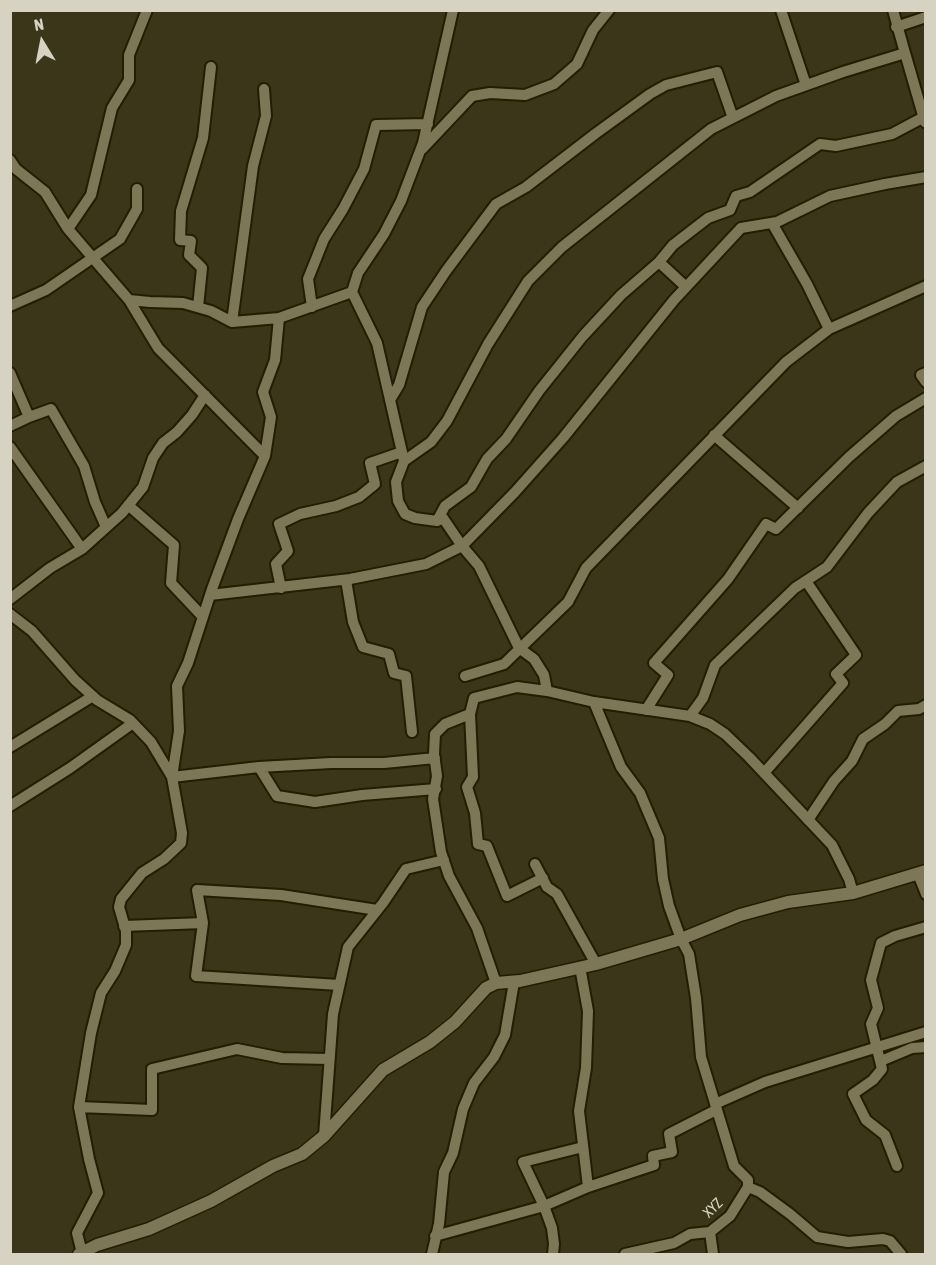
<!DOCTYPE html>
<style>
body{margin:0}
#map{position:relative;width:936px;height:1265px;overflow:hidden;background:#3b3619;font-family:"Asap Condensed",sans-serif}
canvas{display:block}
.frame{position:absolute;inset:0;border:12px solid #d6d3c2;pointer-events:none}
.north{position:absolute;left:12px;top:12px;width:60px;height:60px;-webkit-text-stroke:4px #3b3619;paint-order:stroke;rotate:350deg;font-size:16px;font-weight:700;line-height:24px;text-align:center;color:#d6d3c2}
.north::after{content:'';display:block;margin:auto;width:21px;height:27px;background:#d6d3c2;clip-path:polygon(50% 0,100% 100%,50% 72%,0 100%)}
</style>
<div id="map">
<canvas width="936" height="1265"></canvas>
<div class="frame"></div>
<div class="north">N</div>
</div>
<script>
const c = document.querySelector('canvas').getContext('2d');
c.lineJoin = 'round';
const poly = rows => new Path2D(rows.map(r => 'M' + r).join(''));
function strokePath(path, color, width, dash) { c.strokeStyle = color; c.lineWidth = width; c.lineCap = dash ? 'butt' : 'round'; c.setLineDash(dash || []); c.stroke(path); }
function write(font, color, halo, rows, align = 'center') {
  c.font = font + ' "Asap Condensed",sans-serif'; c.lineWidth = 4.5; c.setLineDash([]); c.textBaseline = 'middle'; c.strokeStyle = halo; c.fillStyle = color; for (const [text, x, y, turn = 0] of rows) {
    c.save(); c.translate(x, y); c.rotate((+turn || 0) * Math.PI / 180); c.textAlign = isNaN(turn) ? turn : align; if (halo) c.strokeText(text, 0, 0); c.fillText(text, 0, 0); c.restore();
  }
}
const minor = poly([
 [781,10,806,85],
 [896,27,926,17],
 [905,53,925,122],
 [422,149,472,96,490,93,525,95,554,84,577,64,593,30,609,10],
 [10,160,16,169,45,192,68,229,129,300,150,302,183,303,211,311,232,322,279,318,352,292],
 [772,223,807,284,829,329],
 [68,229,91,195,112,108,129,80,129,55,147,10],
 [659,262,673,245,708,218,730,210,736,196,750,192,820,144,836,146,892,134,924,117],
 [129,300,158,348,265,456],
 [10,306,46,290,120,239,137,209,137,189],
 [198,307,202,268,189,255,191,241,180,240,181,211,203,138,211,67],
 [312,307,308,279,324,239,343,209,364,169,376,125,428,124],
 [279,318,275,360,263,392,271,417,265,456,238,519,212,589,188,663,177,686,179,731,172,777,259,767,331,763,384,763,435,758],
 [232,322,253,166,266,116,264,89],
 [10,373,29,417,10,426],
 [926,373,921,375,926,382],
 [390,400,399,385,422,307,446,271,496,204,526,187,595,134,650,94,666,85,717,72,733,118],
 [29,417,51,409,84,466,95,502,106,527],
 [714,435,798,508],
 [10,447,82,549],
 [404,461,377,343,352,292,358,273,384,234,401,201,423,143,453,10],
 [128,505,174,545,171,583,203,617],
 [437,521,445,506,471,487,487,459,506,439,539,391,583,336,621,295,659,262,686,287],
 [346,580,353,622,363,647,389,654,394,673,406,676,412,732],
 [281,588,276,564,288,551,279,524,300,514,336,506,359,497,375,484,370,463,402,452],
 [210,595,350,579,426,564,462,546,515,492,563,438,674,300,741,228,777,222,830,196,885,184,926,177],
 [10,599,50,568,82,549,122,513,143,487,153,458,163,443,177,432,192,415,205,395],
 [10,614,32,631,75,680,97,700,130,720,151,742,172,777,182,833,181,843,164,859,142,873,121,899,119,907,126,931,126,945,115,971,101,993,91,1033,79,1107,89,1159,98,1193,77,1233,82,1253],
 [465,676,504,664,568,602,586,568,786,362,829,329,926,286],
 [547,691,544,675,534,659,519,648,479,566,462,546,443,518,437,521,415,518,405,514,398,501,396,482,404,461,431,442,447,421,488,344,528,281,562,247,711,129,776,96,843,72,905,53,893,10],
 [594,702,621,767,640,793,659,838,663,879,669,906,681,939,689,954,696,998,701,1057,734,1166,748,1180,748,1187,760,1192,790,1214,817,1237,848,1242,883,1239,890,1241,901,1254],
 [646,710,668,675,654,663,728,579,766,524,776,529,849,457,896,416,926,398],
 [470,714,473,777,467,787,475,813,478,844,487,846,507,896,543,878],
 [690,716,703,698,715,665,795,588,827,567,868,513,897,482,926,466],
 [10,747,93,696],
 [259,767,277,796,315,802,362,795,436,789],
 [764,773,843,683,836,674,856,655,806,581],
 [10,806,70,768,133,723],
 [808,820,834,781,852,761,863,739,885,724,898,711,919,709,926,705],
 [535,864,547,887,557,894,596,964],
 [918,874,926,894],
 [203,923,196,976,339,985],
 [124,926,203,923,197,890,281,895,377,910],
 [580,967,588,1011,586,1068,579,1111,588,1187],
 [496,983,477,928,449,876,441,852,433,799,437,776,434,754,435,734,445,724,470,714,474,698,517,687,547,691,594,702,690,716,710,724,725,734,749,757,832,845,849,879,853,893],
 [881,1061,912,1048,926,1047],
 [715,1104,765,1082,926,1032],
 [79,1107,152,1110,152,1069,237,1049,282,1058,329,1059],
 [324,1136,333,1014,348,947,383,903,406,869,444,860],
 [897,1166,885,1135,866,1120,853,1094,873,1080,882,1069,871,1024,878,1008,871,980,881,943,895,936,926,927],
 [435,1236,544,1206,523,1162,583,1147],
 [432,1254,439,1224,444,1172,453,1153,463,1109,474,1083,494,1057,505,1035,514,982],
 [553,1254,554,1244,552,1228,544,1206,588,1187,654,1165,653,1156,672,1152,669,1134,716,1110],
 [625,1254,674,1243,690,1234,710,1232],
 [713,1254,710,1232,730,1216,748,1187]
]);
const tertiary = poly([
 [79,1254,97,1245,149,1229,211,1201,273,1166,302,1154,324,1136,383,1070,430,1042,455,1022,486,988,496,983,520,981,596,964,681,939,740,915,788,902,853,893,926,871]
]);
strokePath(minor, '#231d01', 14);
strokePath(tertiary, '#231d01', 15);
strokePath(minor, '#7d7758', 10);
strokePath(tertiary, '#7d7758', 12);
write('15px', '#d6d3c2', '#3b3619', [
 ["XYZ",713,1208,-44]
]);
</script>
